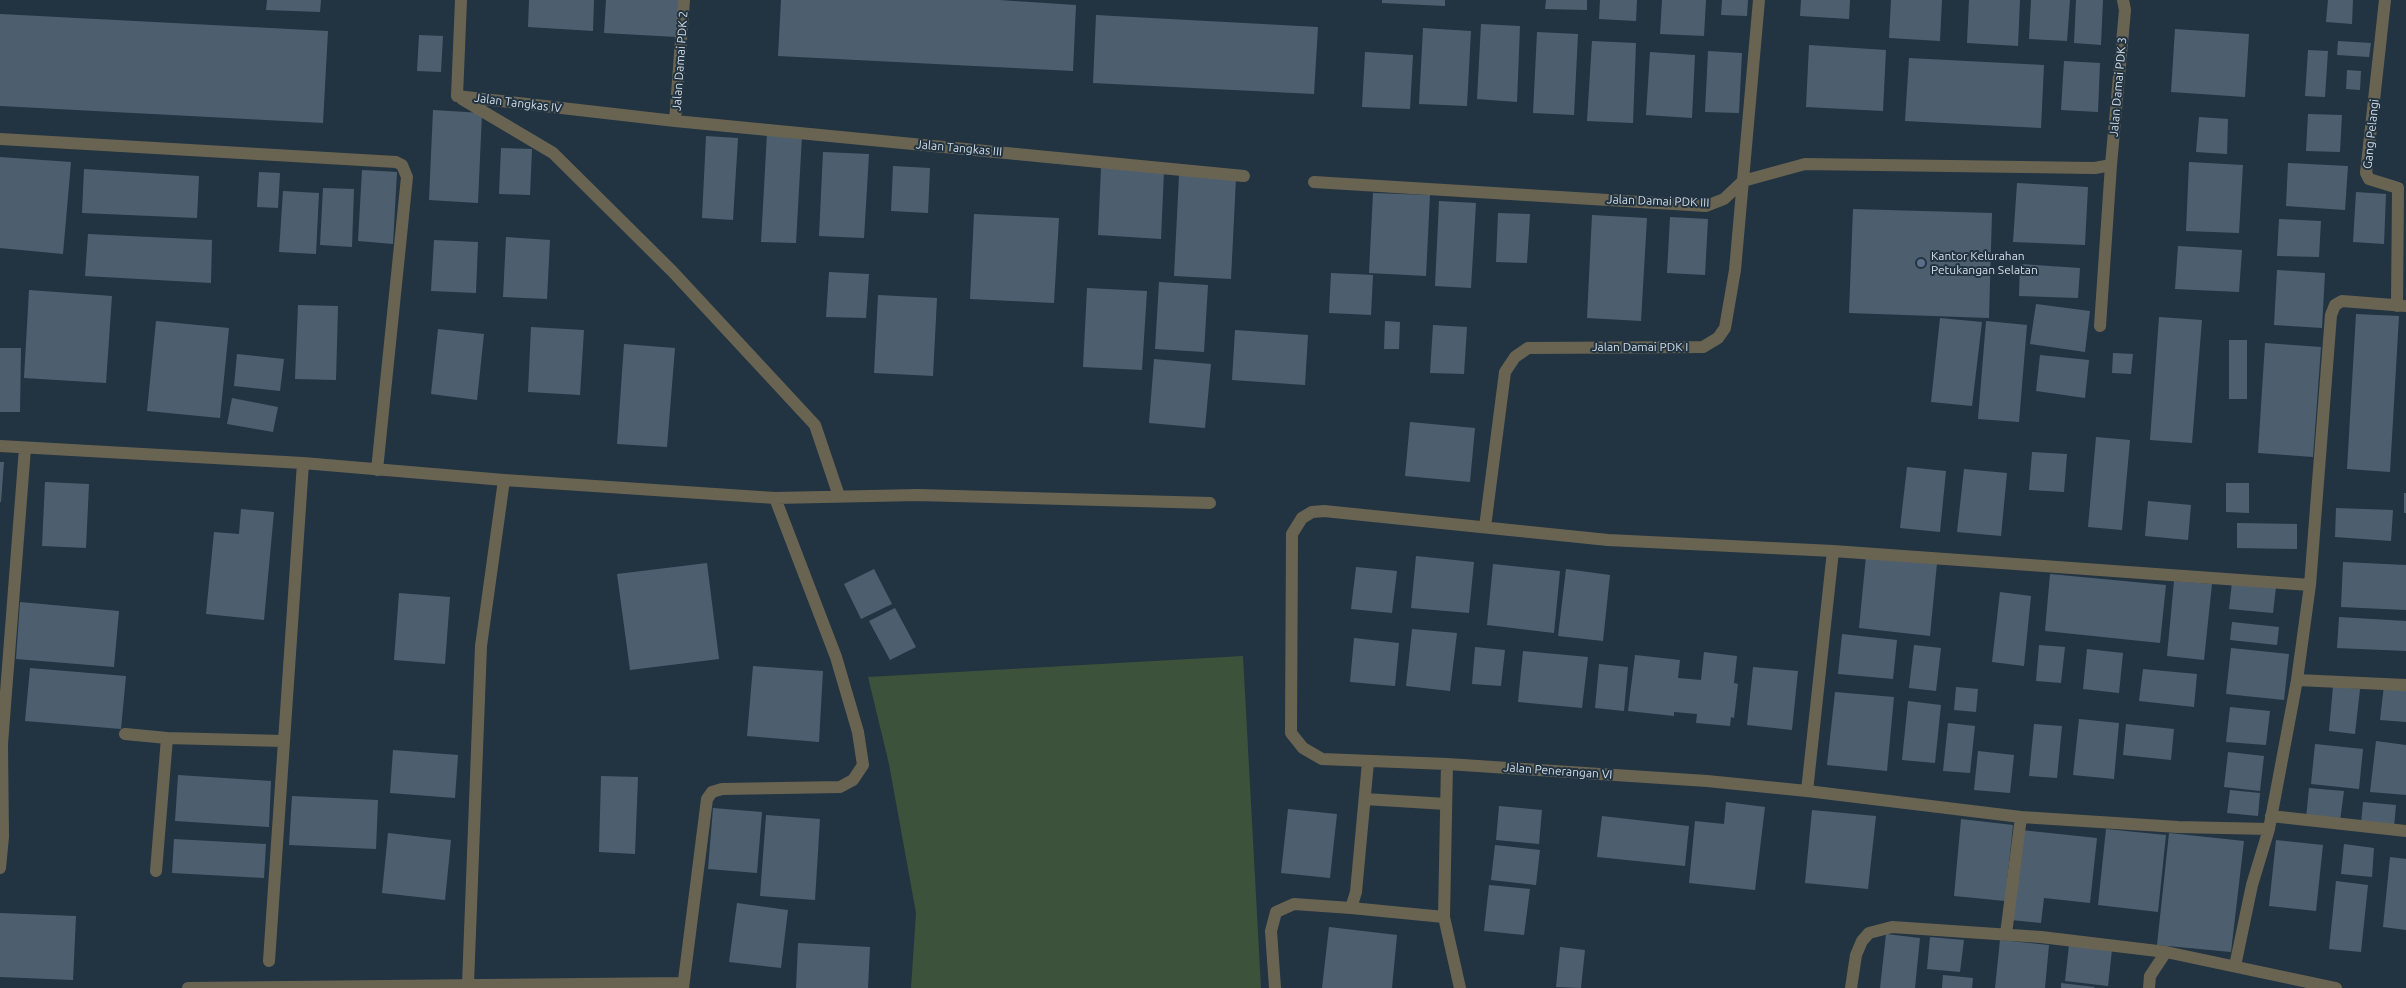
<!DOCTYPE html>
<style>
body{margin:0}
canvas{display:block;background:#223342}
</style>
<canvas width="2406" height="988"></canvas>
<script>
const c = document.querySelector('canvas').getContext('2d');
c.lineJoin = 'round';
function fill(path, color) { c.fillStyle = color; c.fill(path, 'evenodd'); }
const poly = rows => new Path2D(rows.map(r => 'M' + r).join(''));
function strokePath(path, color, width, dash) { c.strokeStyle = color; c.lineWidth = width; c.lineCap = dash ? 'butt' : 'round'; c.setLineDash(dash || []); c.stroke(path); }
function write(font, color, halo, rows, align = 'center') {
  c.font = font + ' Ubuntu,sans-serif'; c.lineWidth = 4; c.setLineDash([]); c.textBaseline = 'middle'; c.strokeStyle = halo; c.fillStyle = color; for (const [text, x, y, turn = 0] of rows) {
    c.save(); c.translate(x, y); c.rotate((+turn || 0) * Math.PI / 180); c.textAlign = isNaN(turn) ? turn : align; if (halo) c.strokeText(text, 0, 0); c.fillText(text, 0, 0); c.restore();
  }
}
fill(poly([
 [1243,656,1261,988,911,988,916,913,889,764,868,677]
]), '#3c523b');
fill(poly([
 [267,0,321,0,320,12,266,10],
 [529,0,594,0,593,31,528,27],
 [606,0,679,0,677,37,604,33],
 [781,0,999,0,1076,5,1073,71,778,56],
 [1382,0,1445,0,1445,6,1382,3],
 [1546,0,1587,0,1587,10,1545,9],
 [1600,0,1637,0,1636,21,1599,19],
 [1662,0,1706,0,1704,36,1660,34],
 [1722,0,1748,0,1747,16,1721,15],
 [1801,0,1850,0,1849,19,1800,16],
 [1891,0,1942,0,1940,41,1889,38],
 [1969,0,2020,0,2018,46,1967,43],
 [2031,0,2070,0,2067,41,2029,39],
 [2076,0,2103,0,2101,45,2074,43],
 [2328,0,2353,0,2352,24,2326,22],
 [0,14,328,31,323,123,0,106],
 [1096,15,1318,27,1314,94,1093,83],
 [1481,24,1520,26,1517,102,1477,99],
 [1423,28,1471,31,1467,106,1419,104],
 [2175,29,2249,34,2245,97,2171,92],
 [1537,32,1578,34,1574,115,1533,113],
 [419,35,443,36,441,72,417,71],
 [1592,41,1636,43,1633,123,1587,121],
 [2338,41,2371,43,2369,57,2337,55],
 [1809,45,1886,50,1883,111,1806,107],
 [2308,50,2328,51,2325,97,2305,96],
 [1708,51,1742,53,1739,113,1705,112],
 [1365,52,1413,55,1410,109,1362,107],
 [1650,52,1695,55,1692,118,1646,115],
 [1909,58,2044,65,2041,128,1905,121],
 [2064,61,2100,63,2098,112,2061,110],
 [2347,70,2361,71,2360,90,2346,89],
 [433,110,482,113,478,203,429,200],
 [2308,114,2342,115,2340,152,2306,151],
 [2199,117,2228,119,2227,154,2196,152],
 [767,133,802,136,796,243,761,242],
 [706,136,738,138,733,220,702,218],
 [501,148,532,149,530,195,499,194],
 [823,152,869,154,864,238,819,236],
 [0,157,71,162,63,254,0,248],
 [2189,162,2243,165,2239,233,2186,231],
 [2288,163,2348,166,2345,210,2286,206],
 [893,166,930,168,928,213,891,211],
 [1101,168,1164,171,1161,239,1098,235],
 [84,169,199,176,197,218,82,213],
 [362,170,397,172,393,244,358,241],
 [259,172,280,173,278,208,257,207],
 [1179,175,1236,178,1231,279,1174,276],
 [2017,183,2088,187,2085,245,2013,242],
 [323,188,354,189,352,247,320,245],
 [283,191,319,193,316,254,279,252],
 [2356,192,2386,194,2384,244,2353,242],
 [1373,193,1430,195,1426,276,1369,273],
 [1439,201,1476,203,1471,288,1435,286],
 [1853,209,1992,213,1989,318,1849,313],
 [1498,213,1530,214,1527,263,1496,262],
 [974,214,1059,218,1054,303,970,299],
 [1592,215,1647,218,1641,321,1587,318],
 [1670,217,1708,219,1705,275,1667,273],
 [2279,219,2321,221,2319,257,2277,256],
 [88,234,212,240,211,283,85,276],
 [506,237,550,240,547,299,503,297],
 [434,240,478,242,476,293,431,291],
 [2178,246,2242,250,2239,292,2175,289],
 [2020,264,2080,268,2078,298,2019,296],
 [2277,270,2325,273,2322,328,2274,325],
 [829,272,869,274,866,318,826,317],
 [1331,273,1373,275,1371,315,1329,313],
 [1159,282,1208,285,1204,352,1155,349],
 [1087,288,1147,291,1142,370,1083,367],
 [29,290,112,296,106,383,24,378],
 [878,295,937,298,933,376,874,373],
 [2036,304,2090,311,2085,352,2030,344],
 [298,305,338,306,336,380,295,379],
 [2356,314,2399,316,2390,472,2347,469],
 [2159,317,2202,320,2192,443,2150,440],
 [1940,318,1982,322,1972,406,1931,402],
 [156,321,229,328,220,418,147,411],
 [1385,321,1400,322,1399,349,1384,349],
 [1986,321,2027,325,2019,422,1978,419],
 [1433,325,1467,327,1464,374,1430,373],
 [531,327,584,330,580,395,528,392],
 [438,329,484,334,477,400,431,394],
 [1235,330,1308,335,1305,385,1232,380],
 [2229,340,2247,340,2247,399,2229,399],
 [2265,343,2321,347,2313,457,2258,453],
 [624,344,675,348,667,447,617,444],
 [0,348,21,348,20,412,0,412],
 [2113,353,2133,354,2131,374,2112,373],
 [237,354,284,359,280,391,234,386],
 [2040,355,2089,360,2085,398,2036,391],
 [1154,359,1211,364,1205,428,1149,423],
 [232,398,278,407,273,432,227,424],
 [1410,422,1475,428,1470,482,1405,476],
 [2096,437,2130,440,2122,530,2088,527],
 [2032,452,2067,454,2064,492,2029,490],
 [0,462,4,462,1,502,0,502],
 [1907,467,1946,471,1940,532,1900,528],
 [1964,469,2007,473,2001,536,1957,532],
 [45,482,89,484,86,548,42,546],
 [2226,483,2249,483,2249,513,2226,512],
 [2404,493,2406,493,2406,513,2404,513],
 [2148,501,2191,505,2188,540,2145,536],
 [2336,508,2393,510,2391,541,2335,537],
 [241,509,274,512,264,620,206,614,214,532,239,534],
 [2237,523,2297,524,2297,549,2237,548],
 [1416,556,1474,562,1469,613,1411,608],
 [1866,556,1937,563,1930,636,1859,628],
 [2343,562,2406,565,2406,610,2341,607],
 [707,563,719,659,630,670,617,574],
 [1493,564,1560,571,1554,633,1487,625],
 [1356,567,1397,571,1392,613,1351,609],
 [874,569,892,604,861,619,844,584],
 [1566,569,1610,575,1603,641,1558,636],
 [2050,574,2166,585,2160,643,2045,631],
 [2174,581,2212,584,2204,660,2167,656],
 [2232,582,2276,587,2273,613,2229,609],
 [2000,592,2031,596,2024,666,1992,662],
 [399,593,450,597,445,664,394,660],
 [20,602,119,611,114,667,16,659],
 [895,608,916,647,890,660,869,621],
 [2339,617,2406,621,2406,651,2337,648],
 [2232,622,2279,627,2277,645,2230,640],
 [1412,629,1457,633,1450,691,1406,686],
 [1842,634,1897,640,1893,679,1838,674],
 [1354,638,1399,643,1395,686,1350,682],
 [1914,645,1941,648,1936,691,1909,688],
 [2039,645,2065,647,2061,683,2036,681],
 [1475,647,1505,650,1501,686,1472,684],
 [2231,648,2289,654,2284,700,2226,694],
 [2087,649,2123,653,2119,693,2083,689],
 [1523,651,1588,657,1582,708,1518,702],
 [1704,652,1737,656,1734,683,1738,684,1734,718,1731,717,1730,726,1696,723,1697,714,1674,712,1674,716,1628,711,1635,655,1680,660,1678,678,1701,680],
 [1599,664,1628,667,1624,711,1595,708],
 [753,666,823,671,819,742,747,736],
 [1753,667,1798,671,1792,730,1747,725],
 [30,668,126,676,121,729,25,721],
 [2143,669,2197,674,2194,707,2139,701],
 [2384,685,2406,687,2406,722,2380,720],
 [2333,686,2360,689,2355,734,2329,731],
 [1956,687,1978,689,1976,712,1954,710],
 [1835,692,1894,697,1887,771,1827,765],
 [1908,701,1941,705,1935,763,1902,760],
 [2230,707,2270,711,2266,745,2226,742],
 [2079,719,2119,723,2114,779,2073,775],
 [1948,723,1975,726,1970,773,1943,771],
 [2034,724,2062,726,2057,778,2029,776],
 [2126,724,2174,729,2171,760,2123,755],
 [2376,741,2406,745,2406,795,2370,792],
 [2315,744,2363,749,2359,789,2311,784],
 [393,750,458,755,455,798,390,793],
 [1978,751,2014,755,2010,793,1974,790],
 [2228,752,2264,756,2260,791,2224,787],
 [178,775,271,781,269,827,175,821],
 [601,776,638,777,635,854,599,852],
 [2309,788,2344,791,2340,821,2306,818],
 [2230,790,2260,793,2258,816,2227,813],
 [292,796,378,800,376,849,289,845],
 [1726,802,1765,807,1755,890,1689,883,1695,821,1724,824],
 [2363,802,2396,805,2394,827,2361,824],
 [1499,806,1542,810,1539,844,1496,840],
 [713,808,762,812,757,873,708,869],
 [1288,809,1337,814,1330,878,1281,873],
 [1812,810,1876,816,1868,889,1805,883],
 [766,815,820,819,815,900,760,896],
 [1602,816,1689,826,1685,866,1597,857],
 [1961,819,2013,825,2005,901,1954,896],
 [2106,829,2166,835,2158,912,2098,905],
 [2021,830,2097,838,2090,903,2044,898,2041,923,2011,920],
 [388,833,451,840,445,900,382,893],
 [2169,833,2244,841,2231,952,2157,945],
 [174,839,266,844,264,878,172,873],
 [2276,840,2323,845,2316,911,2269,906],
 [2344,844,2374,848,2372,877,2341,874],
 [1495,845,1540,850,1536,885,1491,880],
 [2390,857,2406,859,2406,930,2383,927],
 [2336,881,2368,885,2361,952,2329,949],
 [1489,885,1530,889,1524,935,1484,931],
 [737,903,788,910,781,968,729,962],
 [0,913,76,916,73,980,0,977],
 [1329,927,1397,935,1392,988,1322,988],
 [1886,934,1920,938,1915,988,1880,988],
 [1930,937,1964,940,1960,972,1927,969],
 [2000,940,2049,945,2045,988,1995,988],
 [798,943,870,947,868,988,796,988],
 [2069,945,2112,950,2108,986,2065,981],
 [1560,947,1585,950,1581,988,1556,987],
 [1943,975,1973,978,1972,988,1942,988],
 [2061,983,2095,987,2094,988,2061,988]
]), '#4d5f6f');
strokePath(poly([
 [461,0,457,96,675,121,1244,176],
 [2385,0,2366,173,2369,179,2398,188,2397,306],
 [462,99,553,153,673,272,815,425,839,496],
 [675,121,684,0],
 [0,139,396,162,402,165,407,177,377,470],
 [1314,182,1706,206,1724,199,1743,181,1805,164,2095,168,2111,165],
 [2406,306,2342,301,2335,305,2331,315,2310,585,2297,680,2406,685],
 [2100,326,2111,165,2125,10,2123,0],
 [0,446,303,463,504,480,775,498,918,495,1210,503],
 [1485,527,1505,372,1515,357,1528,348,1703,347,1718,338,1725,328,1735,270,1759,0],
 [125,734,167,738,283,741],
 [1447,764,1444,917,1460,988],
 [1807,791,1833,551],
 [1365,799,1446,804],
 [2271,816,2406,831],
 [2269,829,2178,827,2021,817,1807,791,1707,781,1447,764,1322,759,1303,748,1291,733,1292,534,1302,518,1312,512,1324,511,1608,540,1833,551,2310,585],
 [0,868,3,837,2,744,25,448],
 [156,871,167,738],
 [1351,908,1444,917],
 [2006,934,2021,817],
 [269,961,303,463],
 [2235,966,2252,885,2269,829,2297,680],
 [468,984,481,646,504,480],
 [188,988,683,983],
 [683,988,707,799,712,792,722,789,840,787,853,780,863,765,858,732,836,657,775,498],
 [1275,988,1271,931,1276,912,1294,904,1351,908,1356,892,1368,762],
 [1851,988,1856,955,1862,941,1869,933,1892,927,2041,937,2166,952],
 [2149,988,2150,976,2166,952,2336,988]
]), '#696451', 12);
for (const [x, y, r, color] of [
 [1921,263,5,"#5c6f8a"]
]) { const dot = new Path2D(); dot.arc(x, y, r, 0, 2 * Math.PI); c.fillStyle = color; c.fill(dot); strokePath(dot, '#223342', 2); }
write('12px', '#d3dde6', '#223342', [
 ["Jalan Damai PDK 2",680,61,-86],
 ["Jalan Damai PDK 3",2118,87,-85],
 ["Jalan Tangkas IV",518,103,7],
 ["Gang Pelangi",2371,134,-84],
 ["Jalan Tangkas III",959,148,5],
 ["Jalan Damai PDK III",1658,201,2],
 ["Jalan Damai PDK I",1640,347],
 ["Jalan Penerangan VI",1558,771,4]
]);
write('12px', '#d3dde6', '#223342', [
 ["Kantor Kelurahan",1931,256],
 ["Petukangan Selatan",1931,270]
], 'left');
</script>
